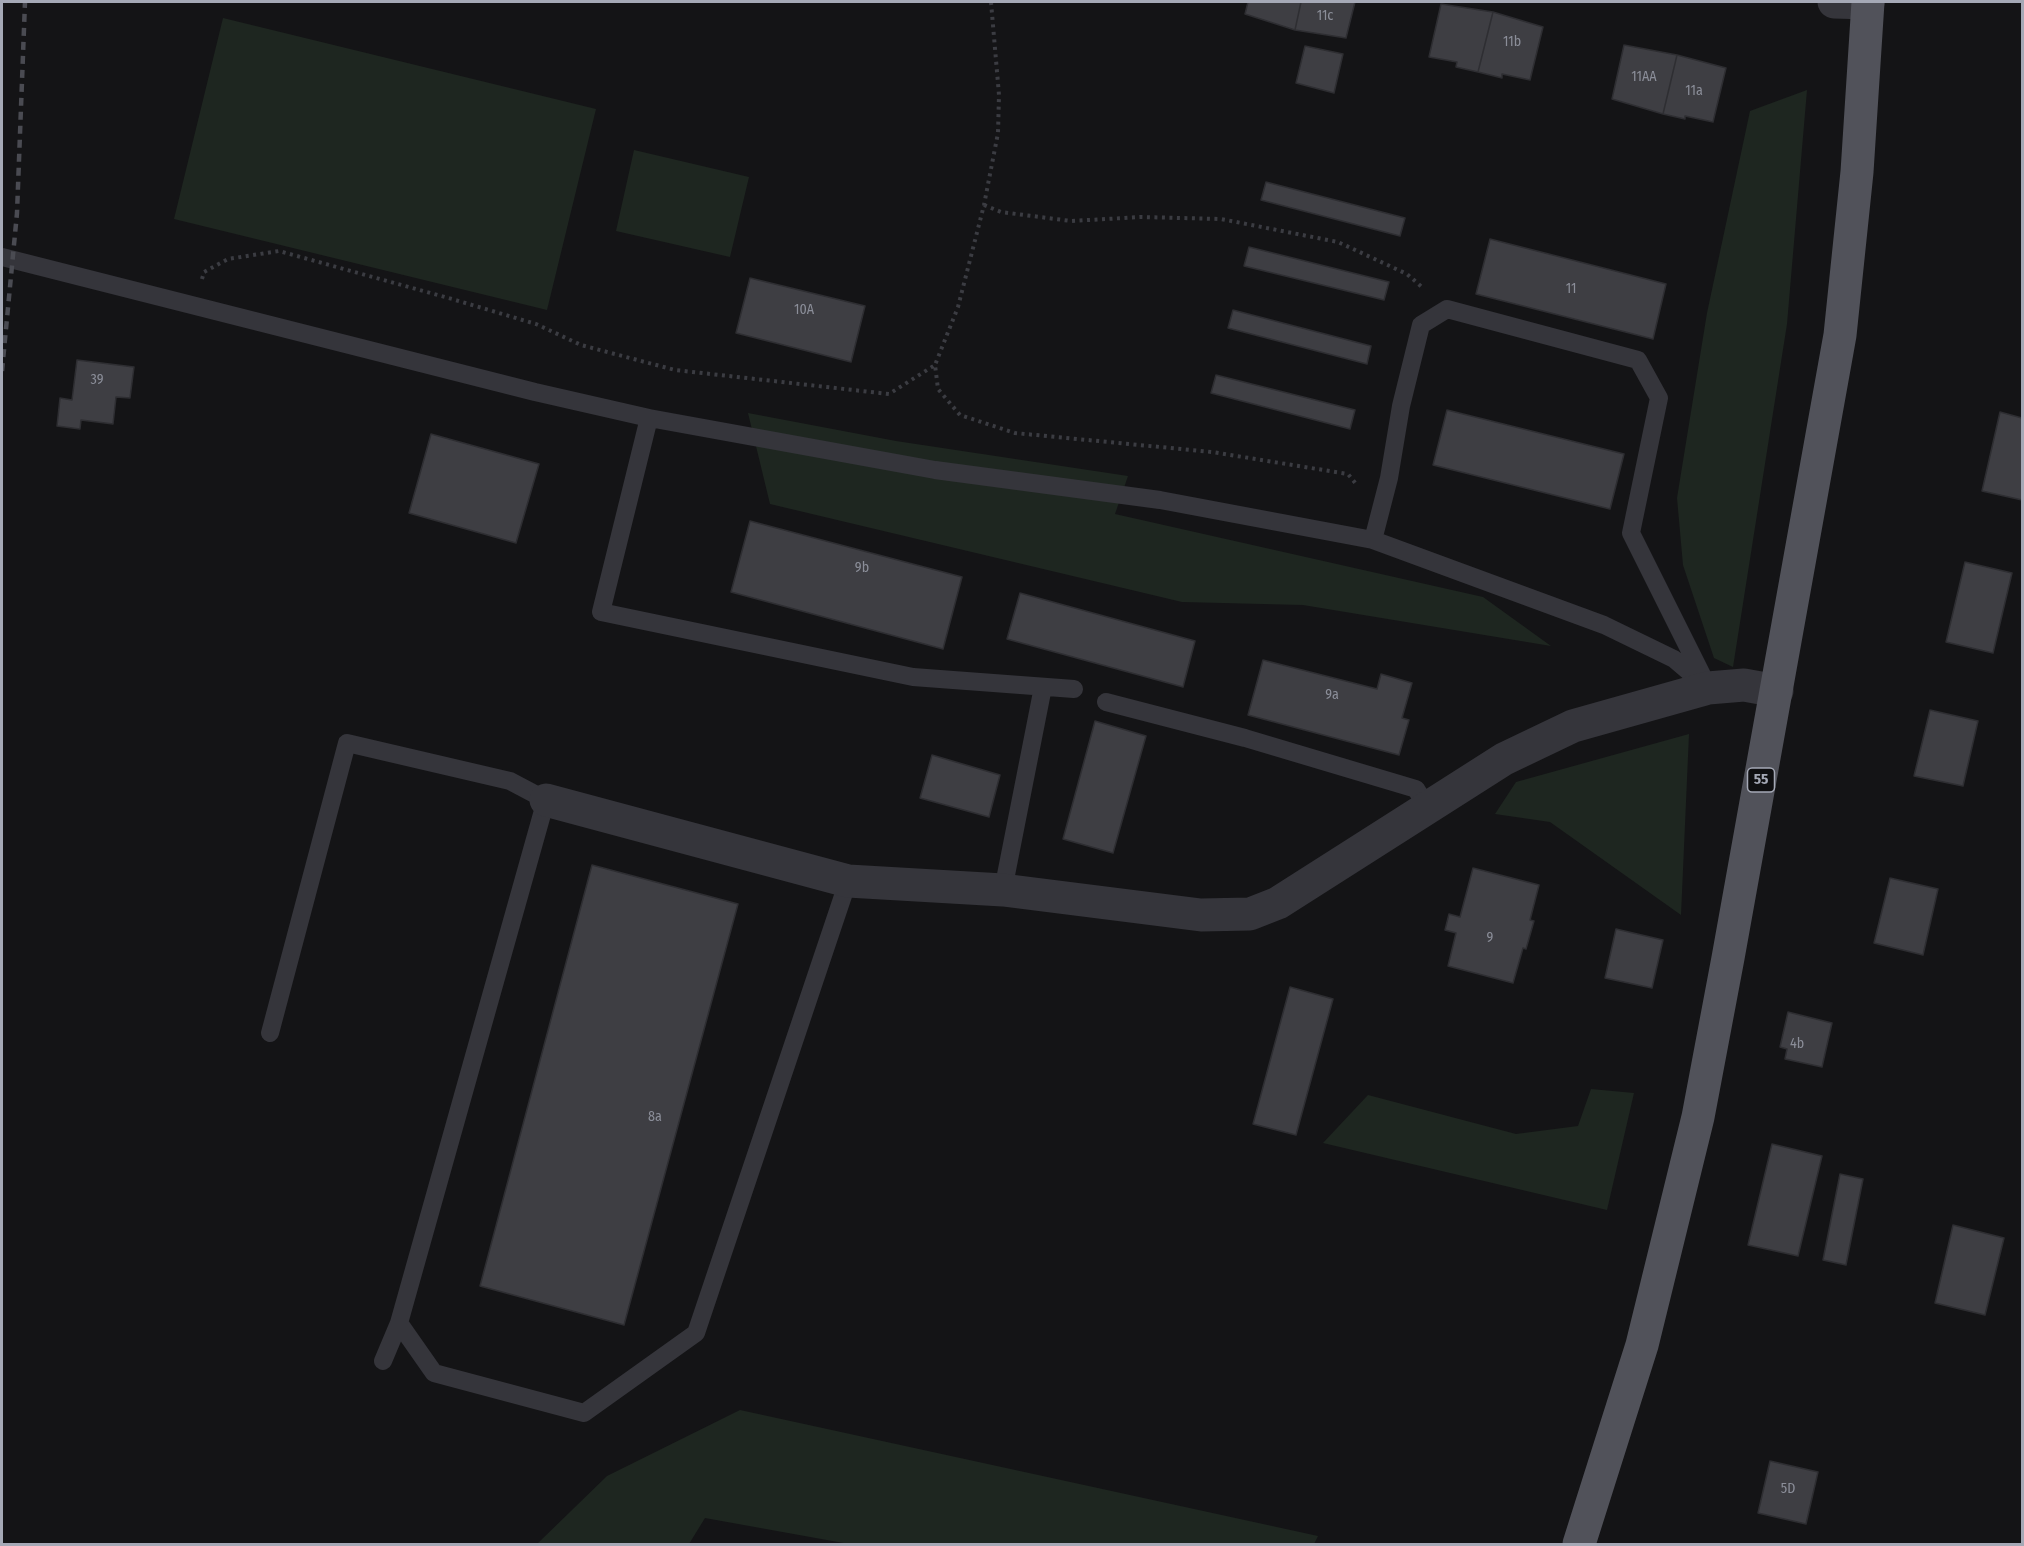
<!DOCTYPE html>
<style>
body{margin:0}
#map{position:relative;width:2024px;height:1546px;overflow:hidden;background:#141416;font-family:"Fira Sans Condensed",sans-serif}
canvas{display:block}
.frame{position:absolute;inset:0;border:3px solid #a5a9b6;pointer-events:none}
</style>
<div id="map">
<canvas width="2024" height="1546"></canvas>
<div class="frame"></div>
</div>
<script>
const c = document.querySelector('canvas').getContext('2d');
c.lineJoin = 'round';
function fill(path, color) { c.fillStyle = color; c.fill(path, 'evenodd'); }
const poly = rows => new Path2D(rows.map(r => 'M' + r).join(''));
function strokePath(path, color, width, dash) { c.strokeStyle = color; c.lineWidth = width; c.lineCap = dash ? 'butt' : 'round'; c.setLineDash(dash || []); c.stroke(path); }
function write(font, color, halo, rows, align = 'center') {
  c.font = font + ' "Fira Sans Condensed",sans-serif'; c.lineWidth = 5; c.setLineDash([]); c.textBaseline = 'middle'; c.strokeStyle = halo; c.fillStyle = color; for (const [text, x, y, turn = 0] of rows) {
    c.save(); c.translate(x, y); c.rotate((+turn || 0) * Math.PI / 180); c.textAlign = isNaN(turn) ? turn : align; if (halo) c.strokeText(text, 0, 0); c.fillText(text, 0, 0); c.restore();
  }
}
fill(poly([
 [223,18,596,109,547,310,174,219],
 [1807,90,1787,324,1733,667,1714,658,1683,565,1677,498,1707,313,1750,111],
 [634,150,749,177,730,257,616,231],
 [748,413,896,441,1128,476,1115,514,1483,597,1551,646,1303,605,1182,602,770,504],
 [1689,734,1681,915,1550,822,1495,814,1516,782],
 [1591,1089,1634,1093,1607,1210,1323,1143,1368,1095,1516,1134,1578,1126],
 [740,1410,1318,1536,1314,1544,849,1544,705,1518,689,1544,537,1544,607,1476]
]), '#1e2620');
const building = poly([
 [1248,2,1301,2,1295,30,1245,14,1248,2],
 [1301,2,1355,2,1346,38,1295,30,1301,2],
 [1441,4,1493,12,1478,72,1456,67,1457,62,1429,57,1441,4],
 [1493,12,1543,27,1530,80,1502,74,1502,78,1478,72,1493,12],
 [1624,45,1677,55,1663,114,1612,99,1624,45],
 [1305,46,1343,54,1334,93,1296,83,1305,46],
 [1677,55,1726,68,1713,122,1685,116,1685,119,1663,114,1677,55],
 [1266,182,1405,218,1400,236,1261,200,1266,182],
 [1490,239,1666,284,1653,339,1476,294,1490,239],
 [1249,247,1389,282,1384,300,1244,266,1249,247],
 [750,278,865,306,851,362,736,333,750,278],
 [1233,310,1371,346,1367,364,1228,328,1233,310],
 [77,360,134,367,130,398,116,397,113,424,81,420,80,429,57,426,60,398,72,400,77,360],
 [1216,375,1355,410,1350,429,1211,393,1216,375],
 [1447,410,1624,454,1610,509,1433,465,1447,410],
 [2000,412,2022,418,2022,500,1982,491,2000,412],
 [431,434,539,464,516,543,409,513,431,434],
 [750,521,962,577,943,649,731,592,750,521],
 [1965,562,2012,573,1993,653,1946,642,1965,562],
 [1020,593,1195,641,1183,687,1007,639,1020,593],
 [1263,660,1377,689,1381,674,1412,683,1402,718,1409,720,1399,755,1248,715,1263,660],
 [1930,710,1978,721,1963,786,1914,776,1930,710],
 [1095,721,1146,736,1113,853,1063,839,1095,721],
 [932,755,1000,775,989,817,920,798,932,755],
 [592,865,738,904,624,1325,480,1286,592,865],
 [1473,868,1539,885,1530,920,1534,921,1526,949,1523,948,1513,983,1448,966,1456,933,1445,930,1449,914,1460,917,1473,868],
 [1890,878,1938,889,1923,955,1874,943,1890,878],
 [1616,929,1663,940,1652,988,1605,978,1616,929],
 [1290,987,1333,999,1296,1135,1253,1124,1290,987],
 [1788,1012,1832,1023,1822,1067,1785,1059,1787,1049,1780,1047,1788,1012],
 [1772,1144,1822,1156,1798,1256,1748,1245,1772,1144],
 [1840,1174,1863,1179,1846,1265,1823,1260,1840,1174],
 [1953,1225,2004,1238,1985,1315,1935,1303,1953,1225],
 [1770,1461,1818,1472,1806,1524,1758,1513,1770,1461]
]);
fill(building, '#3e3e43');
strokePath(building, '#2e2e32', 1.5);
strokePath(poly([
 [991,2,999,95,998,133,984,205,958,307,935,365,938,389,960,415,1015,433,1212,452,1348,474,1356,484],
 [984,205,1001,212,1071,221,1141,217,1221,219,1338,242,1407,274,1424,289],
 [202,279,204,272,228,259,279,251,452,299,536,324,581,345,675,370,889,394,935,365]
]), '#3b3c42', 4, [3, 4.5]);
strokePath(poly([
 [2,257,535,392,649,418,935,470,1160,500,1373,540,1604,625,1674,659,1708,688],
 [649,418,601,612,913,677,1074,689],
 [1373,540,1389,478,1401,406,1421,325,1447,309,1638,360,1659,398,1631,533,1705,681],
 [1106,702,1245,738,1416,789,1428,809],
 [1003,890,1043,687],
 [270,1033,347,743,510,781,546,800,399,1323,383,1361],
 [399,1323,434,1373,584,1413,696,1333,848,881]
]), '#35353b', 18);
strokePath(poly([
 [1834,2,1868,3],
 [546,800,848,881,1003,890,1201,915,1250,914,1278,903,1504,759,1573,726,1708,688,1744,685,1777,691]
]), '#35353b', 33);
strokePath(poly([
 [1579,1544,1642,1345,1698,1117,1728,958,1840,335,1857,172,1868,2]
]), '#51525a', 33);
strokePath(poly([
 [2,371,17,213,25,2]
]), '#4a4b52', 4.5, [8, 6]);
write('14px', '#8b8e99', null, [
 ["11c",1325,16],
 ["11b",1512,42],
 ["11AA",1644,77],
 ["11a",1694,91],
 ["11",1571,289],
 ["10A",804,310],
 ["39",97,380],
 ["9b",862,568],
 ["9a",1332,695],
 ["9",1490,938],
 ["4b",1797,1044],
 ["8a",655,1117],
 ["5D",1788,1489]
]);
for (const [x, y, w] of [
 [1761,780,27]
]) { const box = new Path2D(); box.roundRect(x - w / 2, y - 12, w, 24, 4.5); c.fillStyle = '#0f0f11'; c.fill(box); strokePath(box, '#a5a9b6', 1.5); }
write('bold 15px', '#a5a9b6', null, [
 ["55",1761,780]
]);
</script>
